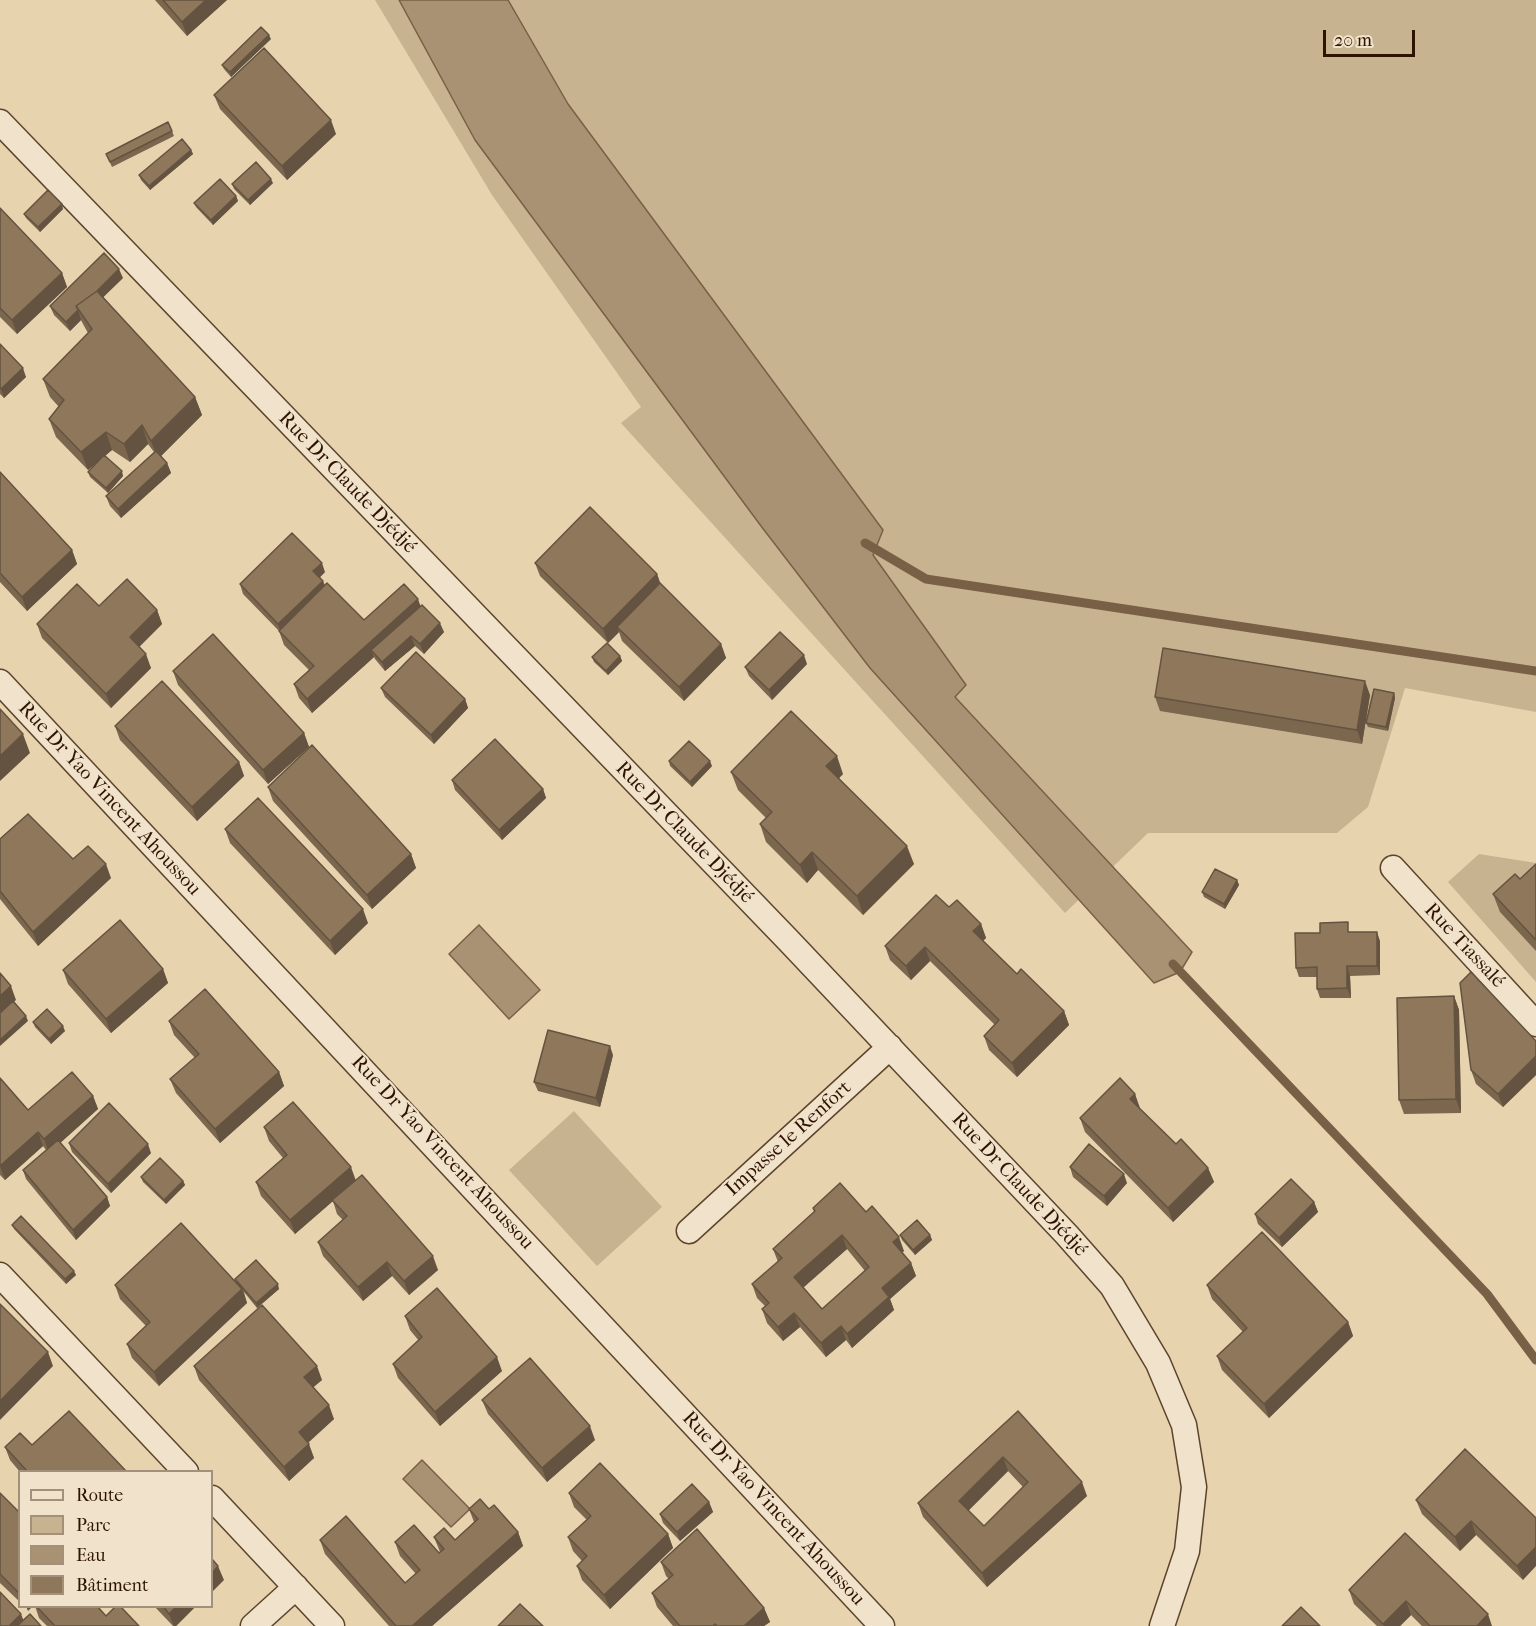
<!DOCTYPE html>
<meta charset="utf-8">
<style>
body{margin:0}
#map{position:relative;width:1536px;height:1626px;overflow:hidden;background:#e8d3af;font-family:"IM FELL French Canon",serif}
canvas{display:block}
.legend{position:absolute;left:18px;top:1470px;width:195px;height:138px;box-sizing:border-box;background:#f0e2cb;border:2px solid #a2907a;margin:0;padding:8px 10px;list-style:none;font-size:18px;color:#2e1400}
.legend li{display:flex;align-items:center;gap:12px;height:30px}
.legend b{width:30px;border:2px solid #a2907a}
.scale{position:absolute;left:1323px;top:30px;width:92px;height:27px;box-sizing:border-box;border:3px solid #2e1400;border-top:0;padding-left:8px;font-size:18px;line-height:21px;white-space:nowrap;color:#2e1400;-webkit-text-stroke:4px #f0e2cb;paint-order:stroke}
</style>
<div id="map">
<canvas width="1536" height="1626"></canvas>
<ul class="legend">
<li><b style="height:8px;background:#f0e2cb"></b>Route</li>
<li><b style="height:16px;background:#c8b391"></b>Parc</li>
<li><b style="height:16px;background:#a99274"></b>Eau</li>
<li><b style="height:16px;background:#8f775b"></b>Bâtiment</li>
</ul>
<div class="scale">20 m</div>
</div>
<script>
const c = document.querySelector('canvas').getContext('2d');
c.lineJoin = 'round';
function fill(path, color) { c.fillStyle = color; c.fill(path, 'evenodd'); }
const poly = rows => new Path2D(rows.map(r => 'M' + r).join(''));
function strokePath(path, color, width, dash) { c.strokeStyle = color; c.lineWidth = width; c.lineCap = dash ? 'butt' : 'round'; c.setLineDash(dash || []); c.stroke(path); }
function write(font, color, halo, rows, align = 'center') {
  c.font = font + ' "IM FELL French Canon",serif'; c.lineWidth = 4.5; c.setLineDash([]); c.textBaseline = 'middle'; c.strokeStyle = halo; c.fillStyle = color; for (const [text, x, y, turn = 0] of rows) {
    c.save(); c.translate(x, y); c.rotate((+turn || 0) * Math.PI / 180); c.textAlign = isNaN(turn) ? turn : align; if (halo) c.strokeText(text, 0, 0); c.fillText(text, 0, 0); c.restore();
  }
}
fill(poly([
 [375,0,1536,0,1536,712,1405,688,1368,807,1337,833,1148,833,1065,913,621,423,641,407,492,195],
 [1479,854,1536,863,1536,982,1448,882],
 [574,1111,662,1207,597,1266,509,1170]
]), '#c8b391');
const water = poly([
 [399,0,508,0,568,104,883,530,873,555,966,685,955,697,1192,952,1180,972,1154,983,870,668,761,526,475,140,399,0],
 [479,925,540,990,509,1019,449,954,479,925],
 [422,1460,470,1509,451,1527,403,1479,422,1460]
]);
fill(water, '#a99274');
strokePath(water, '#786046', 1.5);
strokePath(poly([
 [865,543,926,579,1536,671],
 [1173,964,1487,1294,1536,1360]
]), '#786046', 9);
const street = poly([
 [0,122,788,940,1067,1235,1112,1286,1158,1363,1184,1425,1194,1487,1187,1551,1162,1626],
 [0,682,882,1626],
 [1393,868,1536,1024],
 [689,1231,890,1047],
 [0,1275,186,1472],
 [212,1498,332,1626],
 [253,1626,296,1587]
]);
strokePath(street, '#5c442c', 27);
strokePath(street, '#f0e2cb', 24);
fill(poly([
 [155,0,227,0,187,36],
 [271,39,231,77,224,69,222,65],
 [214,95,336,134,287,180,220,109],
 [172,131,174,136,112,167,106,154],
 [191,150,193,154,150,190,141,180,139,175],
 [273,183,250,205,234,189,232,184],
 [236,196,238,201,213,225,196,207,194,203],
 [0,208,62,273,67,287,17,334,0,317],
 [63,209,40,232,26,218,24,214],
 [123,278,103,297,195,397,202,415,161,456,167,463,171,473,121,518,110,506,106,496,154,452,148,444,130,462,112,450,105,456,123,476,108,493,90,477,88,472,98,461,88,470,56,437,49,419,59,407,50,397,43,379,88,333,83,324,81,320,70,331,54,315,50,306],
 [0,344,26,377,4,398,0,394],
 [0,472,72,550,77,564,27,611,0,582],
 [535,563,657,574,660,583,721,644,726,658,684,701,622,641,619,632,608,643,540,576],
 [325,572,320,577,325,585,364,620,421,607,444,632,424,654,415,646,385,671,375,659,374,657,312,713,299,698,294,684,309,670,284,645,279,631,243,594,240,584],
 [99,606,157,610,162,624,139,647,151,668,111,708,42,638,37,624],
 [620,656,622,661,608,675,594,662,592,657],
 [807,664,772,700,749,676,745,667],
 [173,671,304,733,309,747,268,784,178,685],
 [381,688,465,699,468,708,434,744,385,697],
 [1394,693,1395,698,1388,731,1368,727,1366,723],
 [1370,695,1362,744,1160,711,1155,697],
 [115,726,239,762,244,776,197,821,120,740],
 [669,761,712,766,692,787,670,766],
 [731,772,843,774,839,778,914,864,863,915,818,870,807,883,766,842,760,824,766,818,738,790],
 [452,780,543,789,546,798,502,840,455,790],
 [268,787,411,854,416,868,372,909,273,801],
 [225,829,368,923,335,955,230,843],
 [0,839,73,859,111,878,38,946,0,899],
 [1536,864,1536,951,1500,912,1493,894,1520,879],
 [1237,880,1239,885,1225,909,1204,897,1202,892],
 [949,907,981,924,986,938,983,941,1017,974,1064,1011,1069,1025,1017,1077,989,1050,984,1036,995,1025,930,961,911,980,890,960,885,946],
 [1351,932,1380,941,1380,975,1350,976,1351,998,1320,998,1317,989,1317,977,1299,977,1296,968],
 [163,969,168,983,111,1033,68,984,63,970],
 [1454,996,1459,1010,1461,1113,1404,1114,1399,1100],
 [169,1021,279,1072,284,1086,220,1143,176,1093,170,1079,195,1058,174,1035],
 [33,1022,65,1031,51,1044,35,1027],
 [1536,1041,1536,1075,1503,1107,1476,1084,1471,1070],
 [613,1055,600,1107,538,1091,534,1082],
 [0,1078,28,1110,93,1096,98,1109,60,1143,107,1197,110,1206,76,1240,26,1179,23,1170,46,1150,43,1146,5,1180,0,1175],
 [1135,1094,1139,1108,1176,1144,1208,1168,1214,1182,1173,1222,1085,1132,1080,1118],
 [264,1127,356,1180,438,1270,409,1295,392,1276,363,1301,323,1256,318,1242,343,1220,337,1214,333,1201,295,1234,261,1196,256,1182,283,1158,269,1141],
 [69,1143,151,1153,111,1193,72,1152],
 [1070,1167,1127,1183,1107,1206,1073,1177],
 [141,1177,183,1181,185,1185,166,1204,143,1182],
 [1314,1202,1318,1212,1282,1247,1258,1224,1255,1214],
 [813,1208,866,1212,904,1251,902,1252,911,1263,916,1276,890,1299,894,1310,852,1348,846,1340,826,1357,800,1327,783,1341,767,1323,762,1309,765,1306,757,1298,752,1284,778,1262,773,1249,814,1212],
 [847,1249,865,1271,822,1309,803,1288],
 [12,1225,76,1275,66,1284,14,1229],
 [900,1235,930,1235,932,1240,915,1255,902,1240],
 [235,1279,279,1289,257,1308,244,1292,247,1303,159,1386,132,1358,127,1344,146,1326,120,1299,115,1285,236,1281],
 [1207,1285,1348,1322,1353,1336,1269,1418,1222,1370,1217,1356,1243,1332,1212,1299],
 [405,1316,502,1371,440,1426,398,1378,393,1364,419,1341,410,1330],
 [194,1366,322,1380,313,1387,334,1419,308,1443,314,1458,289,1481,199,1380],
 [482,1400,595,1440,547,1482,488,1414],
 [1018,1411,1087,1496,987,1587,923,1517,918,1503],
 [1008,1471,1023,1487,984,1526,968,1511],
 [5,1447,127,1472,20,1472,10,1460],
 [0,1493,20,1513,20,1602,0,1583],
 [569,1493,668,1534,673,1548,610,1609,582,1580,577,1566,582,1561,573,1551,568,1537,587,1520,574,1507],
 [1416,1500,1536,1518,1523,1580,1476,1535,1460,1551,1422,1514],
 [709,1502,713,1512,680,1541,663,1523,660,1514],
 [469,1509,489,1509,518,1532,523,1546,432,1626,389,1626,325,1554,320,1540,405,1583,416,1574,400,1556,395,1542,439,1553,440,1552,434,1537,455,1540,474,1522],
 [1405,1533,1492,1626,1422,1626,1411,1615,1400,1626,1377,1626,1354,1604,1349,1590],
 [661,1562,764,1608,770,1622,764,1626,673,1626,657,1607,652,1593,669,1579,666,1576],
 [35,1606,97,1606,106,1616,139,1626,47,1626,39,1618],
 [154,1606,196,1606,176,1626,173,1626]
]), '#7b664e');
fill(poly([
 [206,0,227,0,187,36,182,22],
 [269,35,271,39,231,77,230,72],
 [331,120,336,134,287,180,282,166],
 [191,150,193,154,150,190,149,186],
 [271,179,273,183,250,205,248,200],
 [236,196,238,201,213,225,211,220],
 [62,204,63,209,40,232,38,227],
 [119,269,123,278,83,317,78,309],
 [62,273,67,287,17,334,12,320],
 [78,310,81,320,70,331,66,322],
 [23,368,26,377,4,398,1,389],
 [195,397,202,415,158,459,151,441],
 [142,425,148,444,130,462,124,444],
 [106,432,112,450,88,470,81,452],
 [167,463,171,473,121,518,118,509],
 [122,471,123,476,108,493,106,488],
 [72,550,77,564,27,611,22,597],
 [322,563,325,572,317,580,313,571],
 [657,574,662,588,617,627,619,632,608,643,603,629],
 [323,581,326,590,281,633,278,624],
 [418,599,423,613,371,650,374,657,312,713,307,699],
 [157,610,162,624,135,651,130,637],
 [440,623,444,632,424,654,420,644],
 [411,636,415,646,385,671,382,662],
 [721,644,726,658,684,701,679,687],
 [146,654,151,668,111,708,106,694],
 [804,655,807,664,772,700,769,690],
 [620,656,622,661,608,675,606,671],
 [1365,681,1370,695,1362,744,1357,730],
 [1394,693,1395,698,1388,731,1386,727],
 [465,699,468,708,434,744,431,735],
 [304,733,309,747,268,784,263,770],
 [23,734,30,753,0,781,0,756],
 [837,756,843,774,833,784,826,766],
 [710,761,712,766,692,787,690,782],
 [239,762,244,776,197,821,192,807],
 [543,789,546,798,502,840,499,830],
 [907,846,914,864,863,915,857,896],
 [812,852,818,870,807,883,800,865],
 [411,854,416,868,372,909,367,895],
 [106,864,111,878,38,946,33,932],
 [1237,880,1239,885,1225,909,1224,904],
 [363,909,368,923,335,955,330,941],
 [981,924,986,938,978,945,973,931],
 [1377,932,1380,941,1380,975,1377,966],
 [925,947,930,961,911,980,906,966],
 [1347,966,1350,976,1351,998,1347,988],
 [163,969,168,983,111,1033,106,1019],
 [11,986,16,1000,0,1014,0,996],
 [1454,996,1459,1010,1461,1113,1456,1099],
 [1064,1011,1069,1025,1017,1077,1012,1063],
 [26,1016,28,1021,0,1046,0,1040],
 [63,1026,65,1031,51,1044,49,1039],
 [610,1046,613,1055,600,1107,596,1098],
 [1536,1056,1536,1075,1503,1107,1498,1094],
 [279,1072,284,1086,220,1143,215,1129],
 [1135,1094,1140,1108,1135,1113,1130,1099],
 [93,1096,98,1109,49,1153,44,1139],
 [38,1132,43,1146,5,1180,0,1166],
 [148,1144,151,1153,111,1193,108,1184],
 [351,1167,356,1181,295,1234,290,1220],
 [1208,1168,1214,1182,1173,1222,1168,1208],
 [1124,1174,1127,1183,1107,1206,1104,1196],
 [183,1181,185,1185,166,1204,164,1200],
 [107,1197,110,1206,76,1240,73,1230],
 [1314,1202,1318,1212,1282,1247,1279,1238],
 [842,1235,847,1249,799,1291,794,1277],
 [930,1235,932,1240,915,1255,913,1250],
 [899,1237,904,1251,898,1256,893,1242],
 [433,1256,438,1270,409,1295,404,1281],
 [387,1262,392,1276,363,1301,358,1287],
 [911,1263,916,1276,890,1299,894,1310,852,1348,847,1334,882,1288],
 [74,1271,76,1275,66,1284,65,1279],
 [278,1284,279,1289,257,1308,256,1303],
 [242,1289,247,1303,159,1386,154,1372],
 [794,1313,800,1327,783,1341,778,1327],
 [1348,1322,1353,1336,1269,1418,1264,1404],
 [841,1326,846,1340,826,1357,821,1343],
 [48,1352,53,1366,0,1420,0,1401],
 [497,1357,502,1371,440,1426,435,1412],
 [317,1366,322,1380,309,1391,304,1377],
 [329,1405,334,1419,304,1446,299,1432],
 [590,1426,595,1440,547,1482,542,1468],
 [309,1444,314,1458,289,1481,284,1467],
 [1003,1457,1008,1471,964,1515,959,1501],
 [1082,1482,1087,1496,987,1587,982,1573],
 [709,1502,713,1512,680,1541,677,1532],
 [1471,1521,1476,1535,1460,1551,1455,1537],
 [518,1532,523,1546,432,1626,412,1626],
 [668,1534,673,1548,610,1609,604,1595],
 [1536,1547,1536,1566,1523,1580,1517,1566],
 [218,1566,224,1580,212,1592,212,1573],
 [1406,1601,1411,1615,1400,1626,1384,1626,1383,1624],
 [26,1606,33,1606,28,1611],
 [177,1606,196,1606,176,1626,174,1626,169,1614],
 [764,1608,770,1622,764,1626,744,1626],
 [21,1614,25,1624,23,1626,9,1626],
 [1488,1614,1492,1626,1477,1626]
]), '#645340');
const building = poly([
 [163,0,206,0,182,22,163,0],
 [261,27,269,35,230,72,222,65,261,27],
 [264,48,331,120,282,166,214,95,264,48],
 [168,122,172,131,110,162,106,154,168,122],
 [182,139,191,150,149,186,139,175,182,139],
 [256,162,271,179,248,200,232,184,256,162],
 [220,179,236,196,211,220,194,203,220,179],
 [48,190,62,204,38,227,24,214,48,190],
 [0,208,62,273,12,320,0,308,0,208],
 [104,253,119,269,97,291,76,306,78,310,66,322,50,306,104,253],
 [97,291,195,397,151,441,142,425,124,444,106,432,81,452,49,419,64,400,43,379,92,329,76,306,97,291],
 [0,344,23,368,1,389,0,388,0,344],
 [156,451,167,463,118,509,106,496,156,451],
 [104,455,122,471,106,488,88,472,104,455],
 [0,472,72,550,22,597,0,573,0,472],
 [590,507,657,574,603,629,535,563,590,507],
 [292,533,322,563,313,571,323,581,278,624,240,584,292,533],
 [127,579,157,610,130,637,146,654,106,694,37,624,77,584,99,606,127,579],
 [327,583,364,620,404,584,418,599,307,699,294,684,314,666,279,631,327,583],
 [660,583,721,644,679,687,617,627,660,583],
 [422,605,440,623,420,644,411,636,382,662,371,650,422,605],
 [780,632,804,655,769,690,745,667,780,632],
 [213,634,304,733,263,770,173,671,213,634],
 [607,643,620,656,606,671,592,657,607,643],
 [1163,648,1365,681,1357,730,1155,697,1163,648],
 [416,652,465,699,431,735,381,688,416,652],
 [162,681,239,762,192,807,115,726,162,681],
 [1374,689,1394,693,1386,727,1366,723,1374,689],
 [0,709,23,734,0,756,0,709],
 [791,711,837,756,826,766,907,846,857,896,812,852,800,865,760,824,772,812,731,772,791,711],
 [495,739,543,789,499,830,452,780,495,739],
 [689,741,710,761,690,782,669,761,689,741],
 [312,745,411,854,367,895,268,787,312,745],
 [258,798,363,909,330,941,225,829,258,798],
 [28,814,73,859,88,846,106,864,33,932,0,891,0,839,28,814],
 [1536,864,1536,940,1493,894,1515,874,1520,879,1536,864],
 [1215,869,1237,880,1224,904,1202,892,1215,869],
 [936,895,949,907,957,900,981,924,973,931,1017,974,1021,969,1064,1011,1012,1063,984,1036,999,1020,925,947,906,966,885,946,936,895],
 [120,920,163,969,106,1019,63,970,120,920],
 [1348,922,1348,932,1377,932,1377,966,1347,966,1347,988,1317,989,1317,967,1296,968,1295,933,1320,933,1320,923,1348,922],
 [1471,972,1536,1041,1536,1056,1498,1094,1471,1070,1460,983,1471,972],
 [0,973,11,986,0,996,0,973],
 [205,989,279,1072,215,1129,170,1079,199,1054,169,1021,205,989],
 [1454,996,1456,1099,1399,1100,1397,998,1454,996],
 [13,1001,26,1016,0,1040,0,1013,13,1001],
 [47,1009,63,1026,49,1039,33,1022,47,1009],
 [548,1030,610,1046,596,1098,534,1082,548,1030],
 [72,1072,93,1096,44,1139,38,1132,0,1166,0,1078,28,1110,72,1072],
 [1120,1078,1135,1094,1130,1099,1176,1144,1181,1139,1208,1168,1168,1208,1080,1118,1120,1078],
 [293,1102,351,1167,290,1220,256,1182,287,1155,264,1127,293,1102],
 [109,1103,148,1144,108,1184,69,1143,109,1103],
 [58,1140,107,1197,73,1230,23,1170,58,1140],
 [1089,1144,1124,1174,1104,1196,1070,1167,1089,1144],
 [160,1158,183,1181,164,1200,141,1177,160,1158],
 [362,1175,433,1256,404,1281,387,1262,358,1287,318,1242,347,1216,332,1200,362,1175],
 [1291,1179,1314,1202,1279,1238,1255,1214,1291,1179],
 [840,1183,866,1212,872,1206,899,1237,893,1242,911,1263,882,1288,889,1297,847,1334,841,1326,821,1343,794,1313,778,1327,762,1309,769,1303,752,1284,782,1258,773,1249,815,1211,813,1208,840,1183],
 [842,1235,869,1267,822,1309,794,1277,842,1235],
 [21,1216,74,1271,65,1279,12,1225,21,1216],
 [917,1220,930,1235,913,1250,900,1235,917,1220],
 [181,1223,242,1289,154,1372,127,1344,150,1322,115,1285,181,1223],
 [1262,1232,1348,1322,1264,1404,1217,1356,1247,1328,1207,1285,1262,1232],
 [256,1260,278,1284,256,1303,235,1279,256,1260],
 [437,1288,497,1357,435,1412,393,1364,422,1337,405,1316,437,1288],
 [0,1304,48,1352,0,1401,0,1304],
 [262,1305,317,1366,304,1377,329,1405,299,1432,309,1444,284,1467,194,1366,262,1305],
 [530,1358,590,1426,542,1468,482,1400,530,1358],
 [69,1411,127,1472,28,1472,5,1447,20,1433,32,1445,69,1411],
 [1018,1411,1082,1482,982,1573,918,1503,1018,1411],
 [1003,1457,1028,1482,984,1526,959,1501,1003,1457],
 [1465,1449,1536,1518,1536,1547,1517,1566,1471,1521,1455,1537,1416,1500,1465,1449],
 [600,1463,668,1534,604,1595,577,1566,587,1556,568,1537,591,1516,569,1493,600,1463],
 [692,1484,709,1502,677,1532,660,1514,692,1484],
 [0,1493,20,1513,20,1594,0,1574,0,1493],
 [480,1499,489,1509,494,1505,518,1532,412,1626,396,1626,320,1540,346,1516,405,1583,420,1570,395,1542,414,1525,439,1553,444,1549,434,1537,444,1528,455,1540,478,1519,469,1509,480,1499],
 [697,1529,764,1608,744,1626,717,1626,715,1624,713,1626,680,1626,652,1593,673,1575,661,1562,697,1529],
 [1405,1533,1488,1614,1477,1626,1430,1626,1406,1601,1383,1624,1349,1590,1405,1533],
 [212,1559,218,1566,212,1573,212,1559],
 [0,1592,21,1614,9,1626,0,1626,0,1592],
 [520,1604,543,1626,498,1626,520,1604],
 [36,1606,97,1606,106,1616,116,1606,120,1606,139,1626,55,1626,36,1606],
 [163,1606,177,1606,169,1614,163,1606],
 [1301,1607,1320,1626,1282,1626,1301,1607],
 [30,1614,41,1626,17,1626,30,1614]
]);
fill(building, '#8f775b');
strokePath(building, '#645340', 1.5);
write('20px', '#2e1400', '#f0e2cb', [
 ["Rue Dr Claude Djédjé",347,483,46],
 ["Rue Dr Yao Vincent Ahoussou",109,799,47],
 ["Rue Dr Claude Djédjé",684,833,46],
 ["Rue Tiassalé",1464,946,47],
 ["Impasse le Renfort",789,1139,-42],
 ["Rue Dr Yao Vincent Ahoussou",442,1153,47],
 ["Rue Dr Claude Djédjé",1019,1185,47],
 ["Rue Dr Yao Vincent Ahoussou",773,1509,47]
]);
</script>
